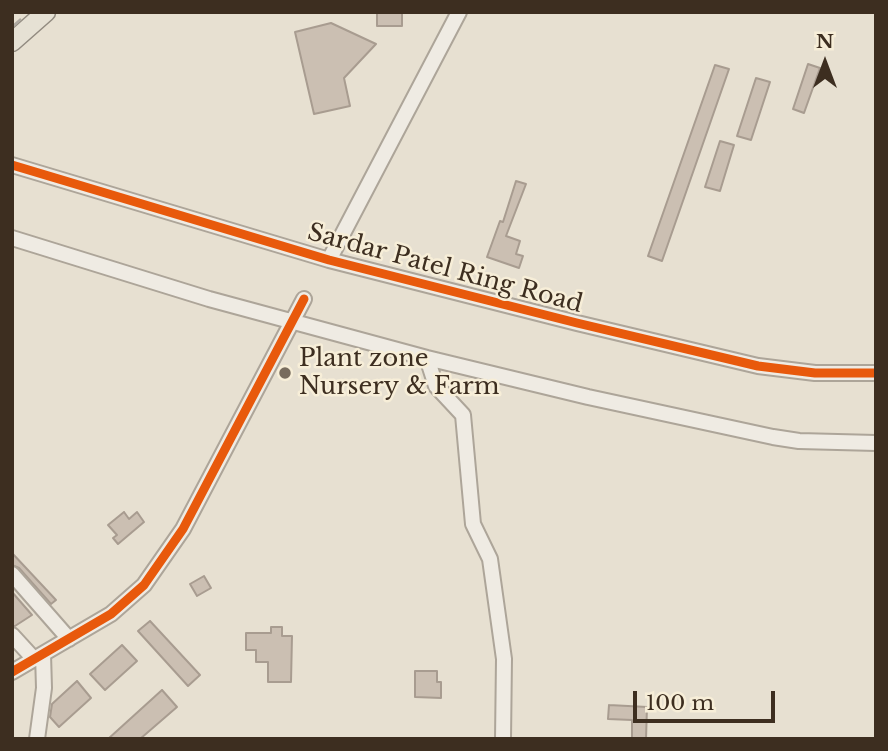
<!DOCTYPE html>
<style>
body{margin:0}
#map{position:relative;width:888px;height:751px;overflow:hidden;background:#e7e0d1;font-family:"Libre Baskerville",serif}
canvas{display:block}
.frame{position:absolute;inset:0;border:14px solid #3d2e20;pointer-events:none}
.north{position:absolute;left:790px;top:28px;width:70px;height:70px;-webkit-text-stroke:5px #f7eed8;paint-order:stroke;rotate:0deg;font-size:19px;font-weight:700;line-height:28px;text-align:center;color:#3d2e20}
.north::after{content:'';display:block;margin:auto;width:24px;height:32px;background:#3d2e20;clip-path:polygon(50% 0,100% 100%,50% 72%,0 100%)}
.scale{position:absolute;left:633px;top:691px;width:142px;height:32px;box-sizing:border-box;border:4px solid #3d2e20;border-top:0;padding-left:9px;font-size:21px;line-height:24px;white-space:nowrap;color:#3d2e20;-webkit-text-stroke:5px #f7eed8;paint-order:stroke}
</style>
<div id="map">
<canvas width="888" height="751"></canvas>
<div class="frame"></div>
<div class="north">N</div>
<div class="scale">100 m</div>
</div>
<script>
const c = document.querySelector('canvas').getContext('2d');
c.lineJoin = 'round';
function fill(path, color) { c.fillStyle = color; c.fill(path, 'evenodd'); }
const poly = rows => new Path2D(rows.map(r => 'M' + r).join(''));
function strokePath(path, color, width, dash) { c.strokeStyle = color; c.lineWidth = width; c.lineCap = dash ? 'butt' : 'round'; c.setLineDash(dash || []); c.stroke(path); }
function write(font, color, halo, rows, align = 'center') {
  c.font = font + ' "Libre Baskerville",serif'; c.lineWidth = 5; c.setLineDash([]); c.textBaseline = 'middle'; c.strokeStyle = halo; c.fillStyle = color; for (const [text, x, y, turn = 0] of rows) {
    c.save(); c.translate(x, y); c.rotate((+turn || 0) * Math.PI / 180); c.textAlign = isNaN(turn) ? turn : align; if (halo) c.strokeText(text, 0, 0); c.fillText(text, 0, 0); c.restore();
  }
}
const building = poly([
 [377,12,402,12,402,26,377,26,377,12],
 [331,23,376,44,344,78,350,106,314,114,295,32,331,23],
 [808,64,820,68,804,113,793,109,808,64],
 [715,65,729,69,662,261,648,256,715,65],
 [756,78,770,82,751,140,737,136,756,78],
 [720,141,734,145,720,191,705,187,720,141],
 [516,181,526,184,506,236,520,241,516,254,523,256,519,268,487,257,500,221,503,222,516,181],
 [124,512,129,519,137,512,144,522,118,544,113,538,117,535,108,525,124,512],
 [12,553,56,600,51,604,19,568,12,565,12,553],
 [204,576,211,588,197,596,190,584,204,576],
 [12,592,32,615,15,626,12,626,12,592],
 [150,621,200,675,188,686,138,631,150,621],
 [271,627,282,627,282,636,292,636,291,682,268,682,268,662,256,662,256,650,246,650,246,633,271,633,271,627],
 [122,645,137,661,105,690,90,674,122,645],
 [415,671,437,671,437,682,441,682,441,698,415,697,415,671],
 [77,681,91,698,59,727,50,717,52,704,77,681],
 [162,690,177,707,140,739,108,739,162,690],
 [609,705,647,707,646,739,632,739,632,720,608,719,609,705]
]);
fill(building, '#cbbfb2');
strokePath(building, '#a89c90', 2);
const minor = poly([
 [12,165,329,260,577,323,758,366,815,373,876,373],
 [12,238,209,299,427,358,588,397,773,437,799,441,876,443],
 [329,260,459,12],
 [427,358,436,386,463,415,473,524,490,559,504,659,503,739],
 [12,574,69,639],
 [12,635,34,659],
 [12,672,111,614,144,585,183,529,304,299],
 [37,739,44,688,43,654]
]);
const major = poly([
 [12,42,46,12]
]);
strokePath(minor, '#ada599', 18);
strokePath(major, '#928b80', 21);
strokePath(minor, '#efebe3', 14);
strokePath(major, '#e6e1d4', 18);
strokePath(poly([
 [12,27,29,12]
]), '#afaaa2', 2.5, [12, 12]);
strokePath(poly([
 [12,165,329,260,577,323,758,366,815,373,876,373],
 [12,672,111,614,144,585,183,529,304,299]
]), '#e8590c', 9);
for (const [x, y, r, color] of [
 [285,373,7,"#786c5e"]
]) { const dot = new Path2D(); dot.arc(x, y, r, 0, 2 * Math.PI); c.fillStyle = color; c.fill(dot); strokePath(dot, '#f7eed8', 2.5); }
write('24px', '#3d2e20', '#f7eed8', [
 ["Sardar Patel Ring Road",445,269,15]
]);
write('24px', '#3d2e20', '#f7eed8', [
 ["Plant zone",299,359],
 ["Nursery & Farm",299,387]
], 'left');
</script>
